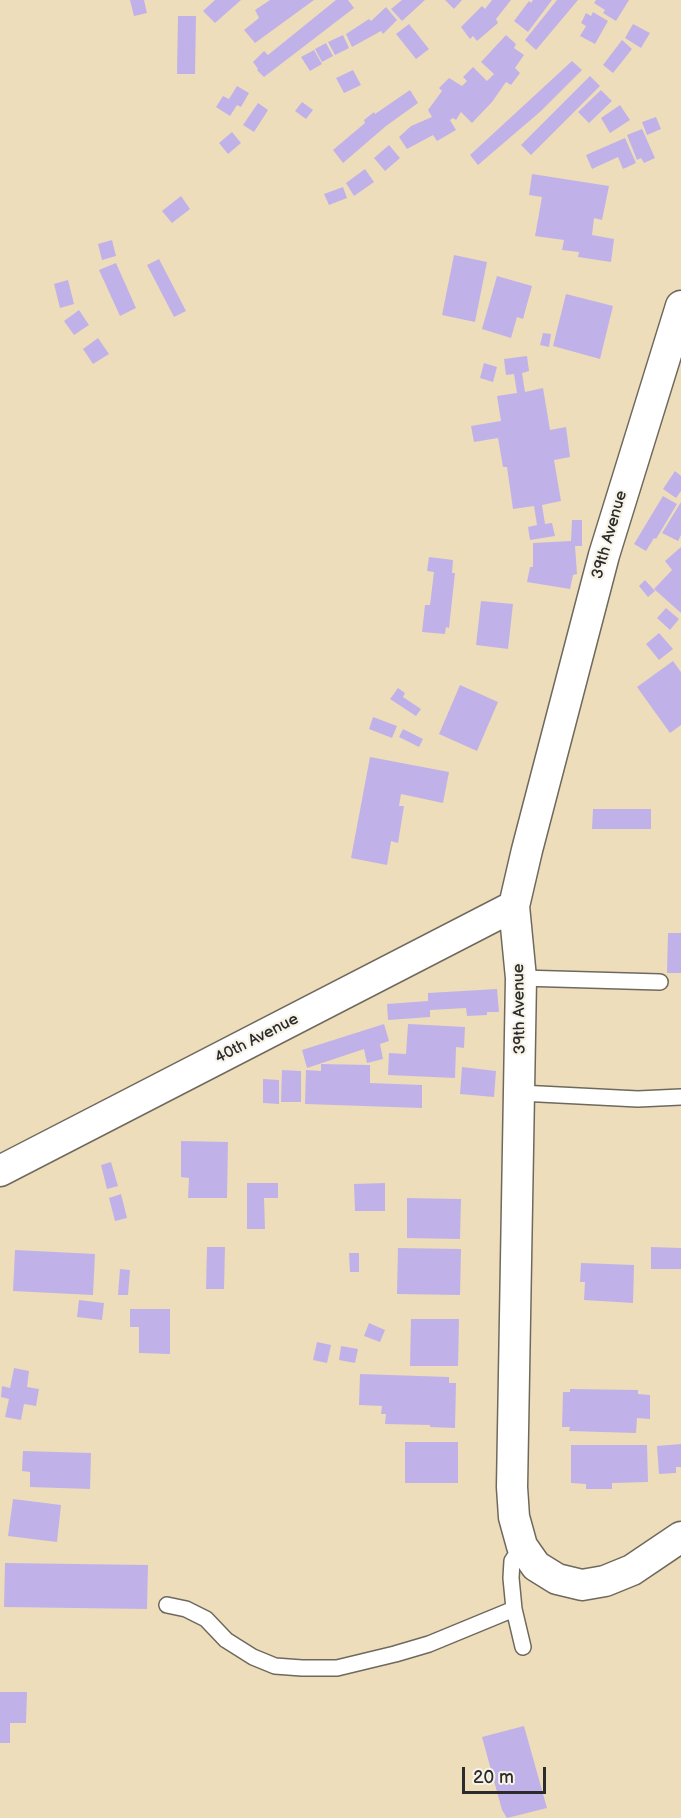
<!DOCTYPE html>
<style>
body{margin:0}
#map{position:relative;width:681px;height:1818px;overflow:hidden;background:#edddbb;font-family:"Balsamiq Sans",sans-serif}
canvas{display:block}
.scale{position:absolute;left:462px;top:1767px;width:84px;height:27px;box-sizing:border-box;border:3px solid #2b2b2b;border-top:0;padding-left:8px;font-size:18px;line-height:21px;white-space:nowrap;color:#2b2b2b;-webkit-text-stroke:4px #f7f3e8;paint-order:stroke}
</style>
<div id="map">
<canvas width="681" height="1818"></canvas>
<div class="scale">20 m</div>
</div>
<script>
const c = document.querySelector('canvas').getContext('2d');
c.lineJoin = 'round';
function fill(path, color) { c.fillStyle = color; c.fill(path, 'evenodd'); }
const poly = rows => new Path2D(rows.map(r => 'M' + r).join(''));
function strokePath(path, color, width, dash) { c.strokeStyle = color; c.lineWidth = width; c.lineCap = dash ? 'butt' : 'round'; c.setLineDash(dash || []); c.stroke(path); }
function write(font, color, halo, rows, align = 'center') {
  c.font = font + ' "Balsamiq Sans",sans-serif'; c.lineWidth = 4.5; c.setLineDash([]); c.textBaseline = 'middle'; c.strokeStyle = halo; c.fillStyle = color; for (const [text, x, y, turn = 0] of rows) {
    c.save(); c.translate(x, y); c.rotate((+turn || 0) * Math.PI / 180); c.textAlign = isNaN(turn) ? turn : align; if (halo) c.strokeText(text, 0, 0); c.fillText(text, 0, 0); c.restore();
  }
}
fill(poly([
 [130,0,144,0,147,13,134,16],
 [215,0,241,0,215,23,203,11],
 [270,0,314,0,255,43,244,30,259,18,255,10],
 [336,0,348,0,354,8,264,77,257,70,258,69,253,62,264,51,268,55],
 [402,0,425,0,402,21,391,9],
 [445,0,462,0,454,9],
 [492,0,511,0,496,19,498,23,477,41,473,36,470,39,461,27,482,6,485,9],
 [533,0,552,0,528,32,514,21,529,1,531,3],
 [557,0,578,0,536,50,525,40],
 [596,0,629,0,616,21,603,13,605,10,594,3],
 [386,7,397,20,383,34,381,31,352,47,346,34,369,19,371,21],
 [593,12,608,21,595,44,580,36,586,26,581,23,586,13,591,16],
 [178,16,196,16,195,74,177,74],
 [409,24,429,49,416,59,396,34],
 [633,24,650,33,641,48,625,38],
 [343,35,349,48,335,55,328,42],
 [506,35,516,44,514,48,524,55,515,68,520,73,511,85,506,82,492,102,472,123,461,112,456,120,453,118,450,120,456,130,437,141,433,135,407,149,399,137,411,126,432,117,428,110,442,91,439,88,449,78,462,86,467,81,463,77,473,67,487,81,494,74,481,62],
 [622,40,632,49,613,73,603,65],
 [326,43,333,56,322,62,315,49],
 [314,50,322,64,310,71,301,57],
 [572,61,582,70,541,111,478,165,470,155],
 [353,70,361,85,344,93,336,78],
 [590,76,600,86,531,155,521,145],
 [237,86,249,93,241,107,237,105,230,116,216,107,223,96,229,99],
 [410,90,418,103,386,126,343,163,333,150,365,123,364,120,374,112,375,114],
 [601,90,612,101,589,123,578,112],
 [302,102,313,110,306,119,295,111],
 [258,103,268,110,254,132,243,125],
 [620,105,630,120,610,133,601,118],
 [656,117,661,129,647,135,642,122],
 [642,129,655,158,644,163,641,158,637,160,627,135],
 [232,132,241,143,228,154,219,143],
 [625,138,636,163,623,169,618,157,592,169,586,155],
 [389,145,400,158,385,171,374,158],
 [365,169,374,182,354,196,346,183],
 [532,174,609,186,602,220,594,218,592,235,614,239,611,262,578,257,579,252,562,250,564,240,535,236,542,197,529,195],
 [343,187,347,198,329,205,324,194],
 [181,196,190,209,172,223,162,211],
 [112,240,116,256,102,260,98,244],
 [454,255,487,262,475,322,442,315],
 [159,259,186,311,174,317,147,265],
 [116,263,136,308,120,316,99,270],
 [497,276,532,286,523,319,517,317,511,338,482,329],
 [68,280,74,304,60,308,54,284],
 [566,294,613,306,600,359,553,346],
 [79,310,89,325,74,335,64,321],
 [543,333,551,334,549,347,540,345],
 [98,338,109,354,93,364,83,349],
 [527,356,529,371,522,373,525,392,543,388,550,430,566,427,570,457,554,460,561,501,542,505,545,524,552,523,555,536,530,540,528,527,537,525,534,506,513,509,507,467,503,467,498,438,474,442,471,426,501,421,497,396,517,393,514,374,506,375,504,359],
 [484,363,497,367,493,382,480,378],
 [675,471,681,476,681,491,676,498,663,489],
 [663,496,677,504,656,539,654,538,646,551,634,544],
 [681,502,681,535,678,541,662,533],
 [572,520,582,520,582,546,575,546,577,574,573,575,570,589,527,582,530,567,533,567,533,543,571,541],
 [681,547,681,613,654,589,672,570,665,561],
 [429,557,453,560,452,573,455,573,449,628,446,627,445,634,422,632,425,605,430,605,434,572,427,571],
 [645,580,655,591,648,597,639,586],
 [481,601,513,604,508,649,476,645],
 [666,608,679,619,670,630,657,618],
 [659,633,673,649,659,660,646,644],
 [673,661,681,672,681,725,670,733,637,687],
 [460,685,498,702,477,751,439,734],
 [398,688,405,693,403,697,421,709,416,716,390,699],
 [373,717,397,726,392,738,369,729],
 [403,729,423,739,419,747,399,737],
 [370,757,449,772,443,803,401,794,399,806,404,806,398,843,391,841,387,865,351,858],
 [593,809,651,809,651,829,592,829],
 [668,933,681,933,681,973,667,973],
 [497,989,499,1012,487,1012,487,1015,467,1016,466,1008,430,1010,430,1017,388,1020,387,1004,428,1001,428,993],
 [384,1024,389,1041,380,1044,383,1059,367,1063,364,1049,307,1068,302,1050],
 [408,1024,465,1027,464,1048,456,1047,455,1078,388,1075,389,1053,406,1054],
 [321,1064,370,1065,370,1083,422,1085,422,1108,305,1104,306,1070,321,1071],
 [462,1067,496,1071,494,1097,460,1094],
 [282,1070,301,1071,301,1102,281,1102],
 [263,1079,279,1080,279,1104,263,1103],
 [181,1141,228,1142,227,1198,188,1198,189,1178,181,1177],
 [111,1162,118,1186,107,1189,101,1165],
 [247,1183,278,1183,278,1198,264,1198,265,1229,247,1229],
 [385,1183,385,1211,355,1211,354,1184],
 [121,1194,127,1218,115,1221,109,1198],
 [407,1198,461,1199,460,1239,407,1238],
 [207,1247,225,1247,224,1289,206,1289],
 [651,1247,681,1248,681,1269,651,1269],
 [398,1248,461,1249,460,1295,397,1294],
 [15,1250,95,1254,93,1295,13,1291],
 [349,1253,359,1253,359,1272,350,1272],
 [581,1263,634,1265,633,1303,584,1300,585,1282,580,1282],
 [120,1269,130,1270,128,1295,118,1295],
 [79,1300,104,1303,102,1320,77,1317],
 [130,1309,170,1309,170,1354,139,1353,139,1327,130,1327],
 [411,1319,459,1319,458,1366,410,1366],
 [369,1323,385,1330,380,1342,364,1336],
 [317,1342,331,1345,327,1363,313,1360],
 [341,1346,358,1349,355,1363,339,1360],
 [14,1368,29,1371,27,1387,39,1389,36,1406,24,1404,21,1420,5,1417,9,1399,1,1397,2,1386,10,1388],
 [360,1374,449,1377,449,1383,456,1383,455,1428,430,1427,430,1425,385,1424,386,1414,381,1414,382,1406,359,1405],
 [570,1389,638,1390,638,1394,650,1395,650,1419,637,1418,636,1433,569,1431,570,1427,562,1427,563,1392,570,1392],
 [405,1442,458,1442,458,1483,405,1483],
 [681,1444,681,1467,676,1467,676,1473,659,1474,657,1446],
 [571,1445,647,1445,648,1482,612,1483,612,1489,586,1489,586,1484,571,1483],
 [23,1451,91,1453,90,1489,30,1487,30,1472,22,1471],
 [13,1499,61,1505,57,1542,8,1536],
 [5,1563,148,1565,147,1609,4,1607],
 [0,1692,27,1692,26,1723,10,1723,10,1743,0,1743],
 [524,1726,547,1808,507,1818,502,1810,482,1737]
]), '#c0b2e8');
const service = poly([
 [521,978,660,982],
 [520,1093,638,1099,681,1097],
 [522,1546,512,1561,511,1578,514,1609,523,1647],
 [167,1605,186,1609,206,1619,226,1640,253,1657,275,1666,302,1668,337,1668,395,1654,429,1644,514,1609]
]);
const minor = poly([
 [681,306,604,555,527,850,514,906,521,978,512,1487,514,1517,522,1546,536,1566,557,1579,582,1585,605,1581,632,1570,681,1537],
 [0,1171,514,906]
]);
strokePath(service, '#6f695d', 18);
strokePath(minor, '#6f695d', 33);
strokePath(service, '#fff', 15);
strokePath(minor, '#fff', 30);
write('16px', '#2b2b2b', '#f7f3e8', [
 ["39th Avenue",610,535,-74],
 ["39th Avenue",520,1009,-91],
 ["40th Avenue",257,1039,-27]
]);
</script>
